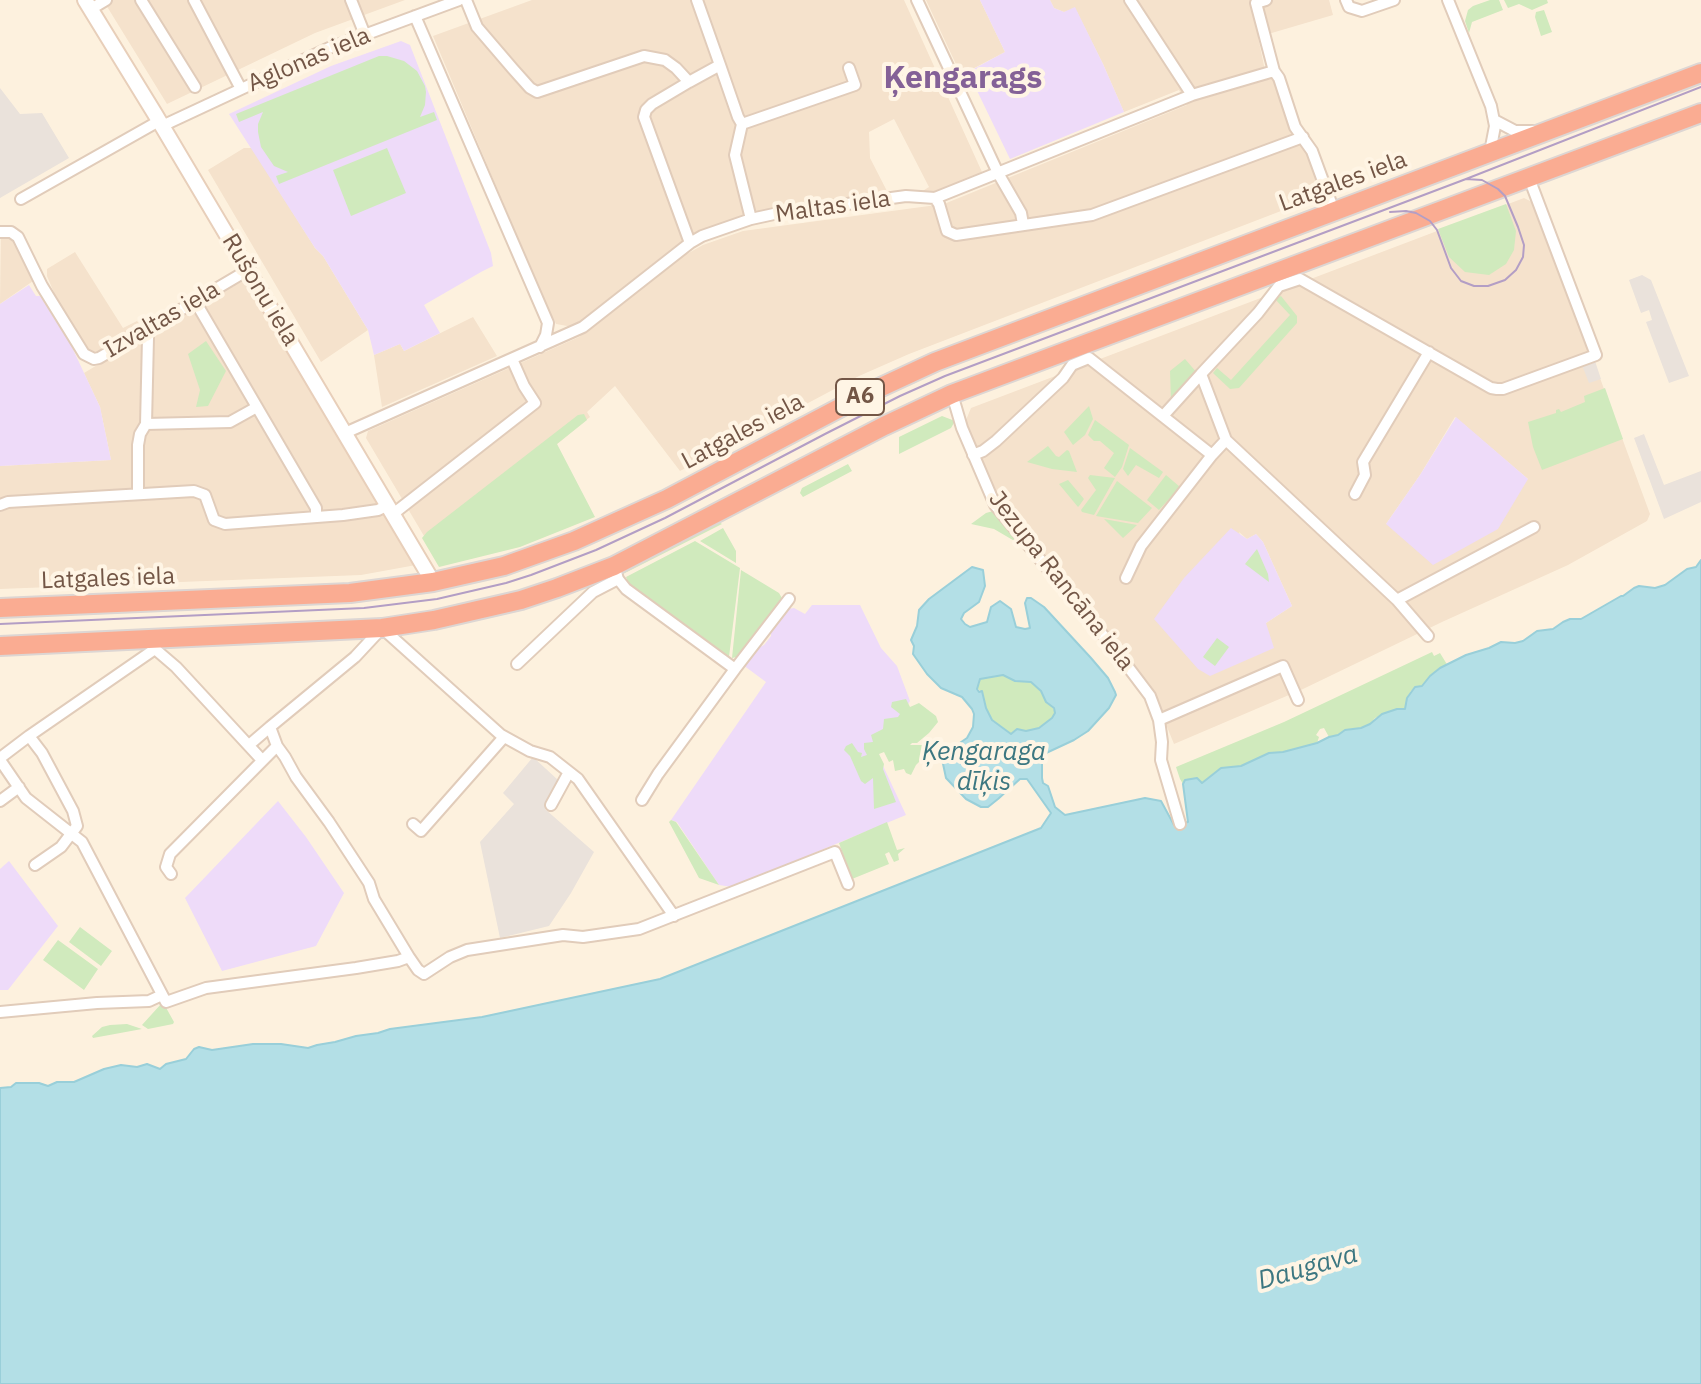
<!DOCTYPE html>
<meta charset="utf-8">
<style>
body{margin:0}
canvas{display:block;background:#fdf1de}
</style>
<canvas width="1701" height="1384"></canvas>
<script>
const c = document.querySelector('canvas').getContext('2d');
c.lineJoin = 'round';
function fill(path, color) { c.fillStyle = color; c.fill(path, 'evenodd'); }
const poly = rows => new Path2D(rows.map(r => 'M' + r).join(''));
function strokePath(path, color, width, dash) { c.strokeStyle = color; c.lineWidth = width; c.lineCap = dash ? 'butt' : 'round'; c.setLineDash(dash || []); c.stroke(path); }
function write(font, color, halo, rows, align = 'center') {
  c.font = font + ' "IBM Plex Sans",sans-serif'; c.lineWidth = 8; c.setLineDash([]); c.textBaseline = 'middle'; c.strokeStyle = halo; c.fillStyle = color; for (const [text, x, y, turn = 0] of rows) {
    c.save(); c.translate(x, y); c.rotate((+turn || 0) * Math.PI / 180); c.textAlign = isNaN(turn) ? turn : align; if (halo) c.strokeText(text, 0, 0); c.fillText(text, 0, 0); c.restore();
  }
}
fill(poly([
 [103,0,405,0,315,33,167,104],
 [532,0,904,0,982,172,940,190,926,193,921,192,929,187,894,119,869,132,870,158,888,193,771,212,729,222,674,247,573,327,556,324,540,291,433,36],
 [926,0,980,0,1005,52,961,75],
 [1050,0,1329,0,1333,15,1258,37,1267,80,1275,78,1285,83,1324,188,1320,196,909,354,859,376,680,471,615,386,587,412,590,417,557,444,560,456,440,563,366,438,368,431,579,337,685,255,703,245,743,231,944,204,1187,105,1179,90,1124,112,1103,64,1075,8,1064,12,1054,8],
 [244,148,252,148,315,248,323,256,368,330,321,362,208,170],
 [1524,198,1536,204,1650,514,1647,521,1568,565,1442,622,1303,689,1174,744,1150,685,1010,514,998,495,974,441,966,420,971,408],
 [1455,417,1528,479,1386,524,1420,475],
 [1239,532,1247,539,1256,534,1263,542,1292,606,1266,623],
 [1,225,14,238,36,279,0,304],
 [75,252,123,328,137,321,142,327,97,355,89,353,55,295,47,276,47,269],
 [247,279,416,565,361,575,0,589,0,466,111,460,100,407,84,373,189,310],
 [473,317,497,356,382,407,374,355,400,344,404,351]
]), '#f5e2cc');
fill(poly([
 [0,88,20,114,42,113,69,158,0,198],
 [1642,275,1651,280,1689,376,1669,383,1646,322,1652,320,1649,310,1641,313,1629,280],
 [1595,361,1601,379,1589,383,1582,365],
 [1644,434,1664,485,1701,471,1701,502,1664,519,1634,438],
 [533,757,558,780,559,784,545,809,594,852,571,893,549,926,500,938,480,842,514,804,503,793]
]), '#eae2db');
fill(poly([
 [980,0,1050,0,1054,8,1064,12,1075,7,1103,64,1124,112,1010,159,968,72,1005,52],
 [401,41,410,45,491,253,493,266,481,272,424,305,440,333,404,351,400,344,374,355,368,330,323,256,315,248,229,114,331,66],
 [29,285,36,296,40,296,70,343,100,407,111,460,0,466,0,304],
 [1456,417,1528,479,1498,529,1433,565,1386,524,1420,475],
 [1231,528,1247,539,1256,534,1263,542,1292,606,1266,623,1274,648,1210,676,1198,669,1154,619,1184,578],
 [812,605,860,605,881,648,897,666,910,701,878,755,906,815,732,887,719,885,677,822,671,820,766,682,743,665,756,649,764,645,768,640,771,636,771,631,788,609,794,608,805,614],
 [278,801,306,837,344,893,316,946,222,971,185,898],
 [9,861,58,926,8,990,0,990,0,869]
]), '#eedbf9');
fill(poly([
 [1490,0,1499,0,1503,10,1472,22,1469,33,1465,21,1468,10,1473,6],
 [1504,0,1547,0,1548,3,1532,10,1519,4,1508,8],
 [1544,10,1552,32,1541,36,1535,17,1536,12],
 [379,56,387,56,404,61,417,71,425,86,426,92,425,105,420,117,434,112,437,120,279,184,276,176,288,172,274,166,261,147,258,132,258,124,263,112,239,122,236,114],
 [387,148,406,193,351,216,333,170],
 [1506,204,1516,231,1514,250,1506,264,1489,275,1465,272,1449,257,1438,229],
 [1281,296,1297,316,1297,323,1239,388,1230,389,1213,373,1217,368,1231,380,1290,315,1275,299],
 [206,341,226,371,208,406,196,407,200,390,188,354],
 [1185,359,1198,374,1171,401,1170,371],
 [1605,388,1623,439,1542,470,1533,447,1528,422,1556,413,1556,410,1559,409,1561,412,1585,402,1584,396],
 [1089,406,1093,419,1085,435,1073,445,1064,432],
 [584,414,587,420,557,444,595,517,520,547,439,567,422,538,427,532,578,415],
 [942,416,955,421,951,428,899,454,899,437],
 [1095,420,1129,445,1122,467,1115,477,1104,468,1114,453,1100,441,1094,441,1088,435],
 [1048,446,1056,456,1059,457,1067,450,1069,451,1077,472,1052,469,1027,462],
 [1130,448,1163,472,1159,478,1136,465,1128,476,1123,469],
 [848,464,852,471,803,497,800,493,802,488],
 [1090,475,1115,478,1094,515,1082,512,1081,510,1096,490,1088,478],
 [1166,475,1180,487,1159,510,1147,500],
 [1068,480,1084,499,1079,506,1078,507,1059,484],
 [1117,481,1152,508,1138,523,1096,516],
 [993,511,996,512,1023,546,994,529,971,524,986,513],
 [1104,519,1137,525,1123,538],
 [719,522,722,524,623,574,623,571],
 [723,528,736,551,736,563,700,541],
 [695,541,740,568,729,657,629,585,626,577],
 [1257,549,1268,574,1269,582,1245,564],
 [741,570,779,593,783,600,741,656,732,658],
 [1217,638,1229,647,1215,666,1203,657],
 [1432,652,1434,656,1440,653,1448,666,1440,669,1430,676,1422,686,1415,687,1411,691,1407,698,1405,709,1397,709,1375,718,1370,724,1361,728,1345,730,1338,735,1329,737,1324,728,1320,729,1316,735,1319,737,1317,743,1283,752,1269,753,1241,766,1221,768,1202,783,1185,780,1183,784,1180,779,1176,767,1284,722],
 [997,675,1003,675,1015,681,1032,681,1041,691,1046,702,1053,708,1055,713,1052,718,1039,728,1012,734,1007,732,992,720,986,708,983,693,977,688,980,682,980,679],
 [906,699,910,707,919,703,936,716,938,722,929,733,917,743,912,743,910,745,927,745,925,748,940,754,939,759,933,762,927,768,920,761,916,765,911,775,906,773,904,769,895,771,893,760,889,762,884,752,879,754,884,764,883,769,896,802,874,809,873,778,865,784,861,781,850,756,844,750,846,746,852,743,858,752,862,753,861,757,867,755,864,749,864,743,873,742,871,735,883,729,884,719,898,717,900,714,891,707,892,702],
 [671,820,676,822,719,885,699,878,669,822],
 [887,822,897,850,905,848,898,854,899,860,894,862,889,852,885,854,889,864,852,879,839,843],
 [80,927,112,951,101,966,69,942],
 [58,940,98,969,84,990,43,960],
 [161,1004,164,1004,174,1022,173,1024,148,1029,142,1025],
 [127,1024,142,1029,93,1038,92,1036,102,1027,110,1025]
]), '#d0eabd');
const water = poly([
 [1701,560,1701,1384,0,1384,0,1088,11,1087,16,1083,39,1083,48,1086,57,1082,74,1082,104,1069,121,1065,137,1067,147,1064,160,1069,166,1064,186,1059,194,1049,199,1047,212,1050,253,1044,281,1044,308,1048,317,1045,335,1042,356,1036,378,1033,390,1029,482,1017,660,979,1041,828,1051,813,1027,779,1020,779,998,799,988,807,981,807,966,799,946,778,942,759,951,749,967,738,973,727,974,714,972,709,962,697,941,688,927,674,913,654,914,646,911,640,917,626,919,610,929,599,972,567,983,570,985,586,979,602,964,613,961,619,965,624,970,627,987,622,991,607,1000,601,1011,609,1016,627,1025,629,1030,628,1025,603,1027,598,1031,598,1044,607,1091,658,1108,678,1115,692,1116,695,1109,708,1088,731,1074,740,1044,754,1042,757,1042,778,1043,783,1048,786,1055,807,1065,815,1145,798,1161,801,1174,825,1188,822,1183,784,1185,780,1197,778,1202,783,1221,768,1241,766,1269,753,1283,752,1317,743,1329,737,1338,735,1345,730,1361,728,1370,724,1382,714,1397,709,1405,709,1407,698,1415,687,1422,686,1430,676,1440,668,1466,655,1489,648,1501,642,1515,643,1523,641,1537,631,1553,629,1563,622,1570,619,1581,619,1621,596,1623,596,1634,588,1639,586,1655,588,1665,585,1687,569,1696,567,1701,560],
 [1003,675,1015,681,1031,682,1041,691,1046,702,1054,708,1055,713,1052,718,1039,728,1026,731,1017,729,1011,734,992,720,986,708,982,691,979,692,977,689,980,679,1003,675]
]);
fill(water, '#b3dfe6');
strokePath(water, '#99cfd9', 2);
const street = poly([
 [141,0,195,87],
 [194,0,241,89],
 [351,0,365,35],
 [466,0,477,27,513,69,530,88,537,92,644,56,665,60,676,68,689,82,720,65,697,0],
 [917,0,998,173,1021,213,1023,224],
 [1130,0,1192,95],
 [1266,0,1256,3,1274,71,1279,78,1295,127,1312,151,1334,211],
 [1346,0,1349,7,1362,11,1394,0],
 [1448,0,1491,106,1495,126,1490,152],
 [91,9,106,0],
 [415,16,548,323,546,335,540,347],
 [720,65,738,117,742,124],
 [689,82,652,104,646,110,644,117,690,243],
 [1494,120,1515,131,1533,131],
 [162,126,329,48,459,0],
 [935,198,939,204,947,231,956,235,1092,215,1303,137],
 [21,199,159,121],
 [751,219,735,155,742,124,855,85,849,68],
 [0,232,11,232,18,237,42,286,84,354,94,359,99,358,248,270],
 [195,301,316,508,316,517],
 [952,394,962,428,995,505,1116,651,1150,696,1159,720,1162,742,1161,760,1180,824],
 [1163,416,1201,374],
 [146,424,230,422,257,407],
 [345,433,583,327,690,243,702,236,751,219,774,214,906,196,935,198,1192,95,1274,71],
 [973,455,983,451,996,441,1063,378,1072,365,1089,358,1212,455,1226,440],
 [138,493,138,445,140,434,146,424,148,338,146,331],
 [1355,494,1365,475,1363,462,1429,352],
 [0,505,8,502,194,491,205,495,214,520,225,524,343,515,378,510,388,505],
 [393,514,535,403,524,386,512,359],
 [614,566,618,579,626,589,735,669,658,774,642,800],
 [1126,578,1141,546,1212,455],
 [1397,600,1534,527],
 [1428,636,1397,600,1226,440,1201,374,1258,313,1279,286,1300,279,1491,388,1497,389,1503,389,1596,355,1529,178],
 [154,645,155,649,176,667,262,760],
 [517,664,593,592,618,579],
 [735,669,789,599],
 [1159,720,1283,666,1298,700],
 [29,736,42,753,73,811,77,826,61,847,35,865],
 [249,745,270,727],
 [277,746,285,757,296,777,329,822,369,883,374,899,409,957],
 [0,758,29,736,155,649],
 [0,760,26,798,82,842,166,1002,206,988,356,968,398,961,409,957,418,970,424,974,450,957,467,950,563,935,583,937,639,929,835,852,848,884],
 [0,801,19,787],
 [551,805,569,772],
 [413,824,421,831,504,737],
 [171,874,166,867,170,854,277,746,270,727,355,657,382,628,501,735,530,751,550,757,578,779,674,916],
 [0,1012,97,1003,149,1001,162,995]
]);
const secondary = poly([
 [85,0,155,114,433,582]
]);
const highway = poly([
 [0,608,350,593,433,582,504,566,574,541,667,499,866,394,935,362,1701,73],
 [0,646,382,628,434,620,521,600,557,588,614,566,884,426,952,394,1701,113]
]);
strokePath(street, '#e1ccba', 14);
strokePath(secondary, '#e8cfba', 18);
strokePath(highway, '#ddd6d3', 22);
strokePath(street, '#fff', 10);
strokePath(secondary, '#fff', 14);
strokePath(highway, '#faac92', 18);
strokePath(poly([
 [1390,212,1406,211,1416,213,1430,221,1437,230,1451,268,1461,281,1474,286,1488,286,1505,280,1516,270,1523,257,1524,245,1518,227,1505,196,1498,189,1482,180,1466,179],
 [0,624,364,608,437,599,506,583,531,575,596,550,665,518,825,434,900,396,945,376,1466,179,1701,87]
]), '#b39ec5', 2);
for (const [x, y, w] of [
 [860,397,48]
]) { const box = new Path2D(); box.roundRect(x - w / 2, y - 18, w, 36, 6); c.fillStyle = '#fff5e5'; c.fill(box); strokePath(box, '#735646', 2); }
write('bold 22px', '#735646', null, [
 ["A6",860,397]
]);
write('24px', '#735646', '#fff5e5', [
 ["Aglonas iela",309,60,-23],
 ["Latgales iela",1343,182,-20],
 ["Maltas iela",833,207,-8],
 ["Rušonu iela",260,290,59],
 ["Izvaltas iela",162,320,-30],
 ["Latgales iela",743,432,-28],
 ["Latgales iela",108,579,-2],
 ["Jezupa Rancāna iela",1061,581,52]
]);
write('italic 26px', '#3c7781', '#fff5e5', [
 ["Ķengaraga",984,752],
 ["dīķis",984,782],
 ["Daugava",1308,1268,-16]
]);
write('bold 32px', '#846197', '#fff5e5', [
 ["Ķengarags",963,79]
]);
</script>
